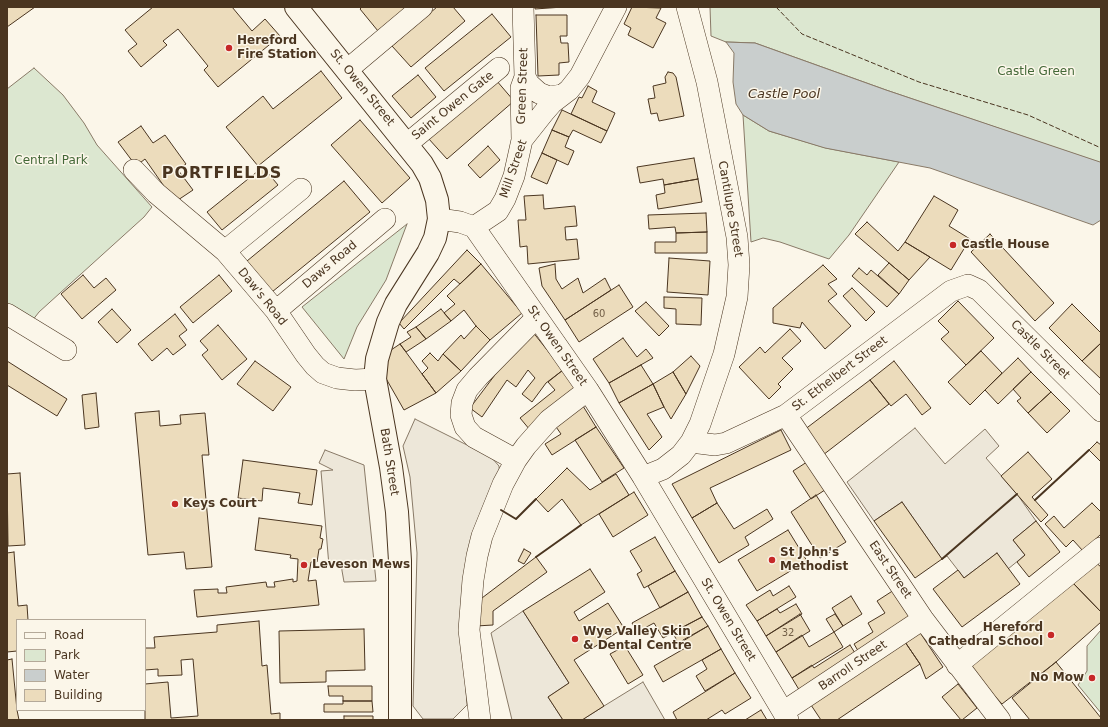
<!DOCTYPE html>
<style>
body{margin:0}
#map{position:relative;width:1108px;height:727px;overflow:hidden;background:#fbf6e9;font-family:"DejaVu Sans",sans-serif}
canvas{display:block}
.frame{position:absolute;inset:0;border:8px solid #4a3520;pointer-events:none}
.legend{position:absolute;left:16px;top:619px;width:130px;height:92px;box-sizing:border-box;background:#fbf6e9;border:1px solid #b4a999;margin:0;padding:5px 7px;list-style:none;font-size:12px;color:#4a3520}
.legend li{display:flex;align-items:center;gap:8px;height:20px}
.legend b{width:20px;border:1px solid #b4a999}
</style>
<div id="map">
<canvas width="1108" height="727"></canvas>
<div class="frame"></div>
<ul class="legend">
<li><b style="height:5px;background:#fbf6e9"></b>Road</li>
<li><b style="height:11px;background:#dce7d0"></b>Park</li>
<li><b style="height:11px;background:#c9cecd"></b>Water</li>
<li><b style="height:11px;background:#ecdcbc"></b>Building</li>
</ul>
</div>
<script>
const c = document.querySelector('canvas').getContext('2d');
c.lineJoin = 'round';
function fill(path, color) { c.fillStyle = color; c.fill(path, 'evenodd'); }
const poly = rows => new Path2D(rows.map(r => 'M' + r).join(''));
function strokePath(path, color, width, dash) { c.strokeStyle = color; c.lineWidth = width; c.lineCap = dash ? 'butt' : 'round'; c.setLineDash(dash || []); c.stroke(path); }
function write(font, color, halo, rows, align = 'center') {
  c.font = font + ' "DejaVu Sans",sans-serif'; c.lineWidth = 3; c.setLineDash([]); c.textBaseline = 'middle'; c.strokeStyle = halo; c.fillStyle = color; for (const [text, x, y, turn = 0] of rows) {
    c.save(); c.translate(x, y); c.rotate((+turn || 0) * Math.PI / 180); c.textAlign = isNaN(turn) ? turn : align; if (halo) c.strokeText(text, 0, 0); c.fillText(text, 0, 0); c.restore();
  }
}
const green = poly([
 [710,7,1101,7,1101,163,886,90,755,43,726,42,711,36,710,7],
 [34,68,63,95,84,123,97,145,152,207,144,217,39,312,32,321,7,303,7,89,34,68],
 [743,115,769,131,826,148,899,162,849,235,829,259,780,242,763,238,751,242,743,115],
 [407,224,386,280,357,327,344,359,302,307,407,224],
 [1101,630,1101,713,1078,685,1087,671,1087,646,1101,630]
]);
fill(green, '#dce7d0');
strokePath(green, '#887966', 1);
const parking = poly([
 [415,419,491,457,499,466,500,479,462,632,467,705,453,719,423,719,413,706,417,553,410,477,403,446,415,419],
 [915,428,945,464,985,429,999,446,986,458,1017,494,1036,521,1013,540,1025,555,1008,569,997,553,964,578,947,556,942,559,902,502,874,521,847,482,915,428],
 [325,450,364,465,376,581,344,582,341,565,329,566,321,471,333,470,319,463,325,450],
 [523,611,569,683,548,697,563,720,512,720,491,633,523,611],
 [643,682,665,720,582,720,604,706,643,682]
]);
fill(parking, '#ede7d9');
strokePath(parking, '#887966', 1);
const water = poly([
 [726,42,755,43,886,90,1100,162,1101,163,1101,220,1093,225,930,168,825,148,769,131,743,115,736,104,733,82,734,53,726,42]
]);
fill(water, '#c9cecd');
strokePath(water, '#887966', 1);
const building = poly([
 [7,7,35,7,7,27,7,7],
 [153,7,232,7,252,31,265,19,280,36,218,87,204,70,208,66,178,29,163,41,167,45,141,67,128,51,137,44,125,30,153,7],
 [362,7,407,7,378,31,360,9,362,7],
 [437,7,453,7,465,21,411,67,392,46,437,7],
 [535,7,563,7,535,9,535,7],
 [632,7,661,8,656,18,666,23,653,48,628,35,631,28,624,24,632,7],
 [492,14,511,37,444,91,425,68,492,14],
 [536,15,567,15,567,36,560,36,561,43,568,43,569,62,559,63,559,75,538,76,536,15],
 [321,71,342,98,258,166,226,127,263,96,273,109,321,71],
 [668,72,673,73,676,77,684,116,659,121,657,113,651,114,648,99,655,98,653,86,666,83,665,77,668,72],
 [418,75,436,97,411,118,392,96,418,75],
 [496,80,514,101,447,159,428,138,496,80],
 [588,86,597,91,592,102,615,113,607,131,571,114,579,97,582,98,588,86],
 [562,110,607,131,601,143,573,130,569,137,552,130,562,110],
 [360,120,410,178,382,203,331,145,360,120],
 [141,126,153,143,165,135,186,164,178,170,193,190,175,202,145,159,136,166,118,142,141,126],
 [552,130,569,137,565,147,574,151,568,165,542,153,552,130],
 [488,146,500,160,480,178,468,165,488,146],
 [542,153,557,160,547,184,531,177,542,153],
 [694,158,698,179,664,185,663,179,640,183,637,167,694,158],
 [263,167,278,185,222,230,207,212,263,167],
 [698,179,702,202,658,209,656,195,665,193,664,185,698,179],
 [344,181,370,212,272,292,247,261,344,181],
 [543,195,544,209,575,206,577,226,565,227,566,240,577,239,579,259,528,264,527,246,520,247,518,220,526,220,524,196,543,195],
 [934,196,958,210,949,226,970,239,951,270,905,242,934,196],
 [706,213,707,232,676,233,675,227,649,229,648,215,706,213],
 [867,222,898,251,905,242,930,257,909,280,855,234,867,222],
 [707,232,707,253,655,253,655,242,676,242,676,233,707,232],
 [990,234,1054,303,1035,321,971,252,990,234],
 [467,250,481,264,460,284,454,279,404,329,399,323,467,250],
 [669,258,710,261,708,295,667,292,669,258],
 [889,263,909,280,899,294,878,275,889,263],
 [481,264,522,313,490,340,476,326,464,310,451,321,444,313,455,304,447,296,481,264],
 [555,264,556,279,562,289,578,278,583,293,605,278,611,290,565,320,542,286,539,268,555,264],
 [823,265,837,279,828,284,837,294,828,301,851,326,825,349,802,322,800,328,773,323,773,308,823,265],
 [859,268,867,275,871,270,899,294,887,307,852,276,859,268],
 [83,275,94,288,106,278,116,290,82,319,61,294,83,275],
 [219,275,232,291,193,323,180,307,219,275],
 [619,285,633,307,579,342,565,320,619,285],
 [852,288,875,312,866,321,843,296,852,288],
 [664,297,702,298,701,325,676,324,676,309,664,308,664,297],
 [958,301,994,338,966,365,941,339,949,332,938,321,958,301],
 [646,302,669,326,659,336,635,311,646,302],
 [1072,304,1101,333,1101,343,1082,361,1049,328,1072,304],
 [112,309,131,330,117,343,98,322,112,309],
 [441,309,451,321,426,339,416,327,441,309],
 [175,314,187,330,179,336,186,345,173,355,167,348,152,361,138,344,175,314],
 [218,325,247,359,222,380,202,355,208,350,200,341,218,325],
 [476,326,490,340,461,371,443,354,461,335,464,339,476,326],
 [416,327,426,339,406,352,400,344,411,337,407,332,416,327],
 [790,329,801,341,782,358,793,369,778,384,781,387,769,399,739,367,760,347,765,353,790,329],
 [532,331,563,370,546,383,532,402,522,394,535,378,528,370,516,387,507,380,482,417,470,408,519,343,532,331],
 [623,338,637,357,646,349,653,358,609,383,593,359,623,338],
 [1101,343,1101,379,1082,361,1101,343],
 [400,344,436,393,404,410,384,375,385,354,400,344],
 [981,351,1002,373,970,405,948,382,981,351],
 [430,353,438,361,443,354,461,371,436,393,422,374,428,368,422,361,430,353],
 [691,356,700,366,686,394,673,372,691,356],
 [1018,358,1031,372,998,404,985,390,1018,358],
 [7,361,67,399,57,416,7,385,7,361],
 [255,361,291,387,273,411,237,384,255,361],
 [894,361,931,408,922,415,906,394,891,406,870,380,894,361],
 [641,365,653,384,619,403,609,383,641,365],
 [563,370,579,390,530,430,520,418,555,390,548,382,563,370],
 [673,372,686,394,671,419,664,407,653,384,673,372],
 [1031,372,1051,392,1028,413,1017,401,1021,398,1013,389,1031,372],
 [870,380,889,404,823,455,804,430,870,380],
 [653,384,664,407,647,414,662,437,649,450,619,403,653,384],
 [1051,392,1070,411,1047,433,1028,413,1051,392],
 [96,393,99,427,85,429,82,395,96,393],
 [583,406,596,427,552,455,545,444,561,434,554,424,583,406],
 [159,411,160,426,181,424,180,415,205,413,209,455,202,455,212,567,186,569,184,552,148,555,135,413,159,411],
 [596,427,624,468,602,482,575,440,596,427],
 [781,430,791,450,710,488,717,503,692,518,672,484,781,430],
 [1097,442,1101,445,1101,462,1089,450,1097,442],
 [1028,452,1052,479,1032,497,1048,515,1041,522,1001,476,1028,452],
 [243,460,317,470,312,505,298,503,300,493,263,488,262,501,238,498,243,460],
 [810,460,828,488,811,499,793,471,810,460],
 [567,468,590,490,616,474,629,495,581,525,562,499,548,512,536,499,567,468],
 [20,473,25,545,8,546,7,474,20,473],
 [634,492,648,515,613,537,599,514,634,492],
 [816,495,846,542,820,558,791,512,816,495],
 [902,502,942,559,915,578,874,521,902,502],
 [717,503,734,529,767,509,773,519,745,537,749,545,719,563,692,518,717,503],
 [1092,503,1101,512,1101,534,1083,551,1073,540,1066,547,1045,524,1054,516,1064,528,1092,503],
 [259,518,322,526,320,538,323,539,321,549,319,549,317,562,311,562,308,581,316,580,319,605,197,617,194,590,218,589,218,593,227,593,226,587,266,582,267,587,275,587,274,582,293,579,293,582,297,581,298,559,290,558,291,555,255,550,259,518],
 [1036,521,1060,552,1029,577,1017,562,1025,555,1013,540,1036,521],
 [788,530,807,561,757,591,738,560,788,530],
 [655,537,675,571,644,588,637,574,642,571,630,551,655,537],
 [524,549,531,553,524,564,518,561,524,549],
 [14,552,18,606,27,605,28,620,17,620,17,651,7,652,7,553,14,552],
 [997,553,1020,584,962,627,933,589,958,570,964,578,997,553],
 [536,557,547,572,493,611,493,625,476,626,478,601,536,557],
 [1093,560,1101,567,1101,612,1073,583,1093,560],
 [590,569,605,592,574,612,579,621,608,603,624,628,574,660,604,706,582,720,563,720,548,697,569,683,523,611,590,569],
 [675,571,688,592,660,608,648,586,675,571],
 [1073,583,1101,612,1101,622,1056,662,1002,704,966,665,1073,583],
 [789,586,796,597,757,621,746,605,770,590,773,596,789,586],
 [894,590,913,620,860,654,854,644,873,632,868,623,885,613,877,601,894,590],
 [688,592,702,617,663,638,654,623,637,632,632,623,688,592],
 [851,596,862,614,843,626,832,608,851,596],
 [796,604,802,614,766,636,757,621,777,609,780,613,796,604],
 [800,614,810,631,776,652,766,636,800,614],
 [835,614,843,626,834,632,826,619,835,614],
 [702,617,708,626,678,644,673,632,702,617],
 [259,621,262,666,267,665,271,714,280,713,280,720,145,720,145,684,168,682,171,718,198,716,193,659,181,660,182,675,158,676,158,669,145,670,145,648,155,648,154,637,217,632,217,625,259,621],
 [708,626,721,649,663,682,654,666,687,647,683,640,708,626],
 [917,628,943,667,926,679,920,664,903,639,917,628],
 [364,629,365,670,326,671,326,682,280,683,279,631,364,629],
 [834,632,843,647,792,678,776,652,802,635,809,647,834,632],
 [903,639,920,664,837,720,821,720,809,702,903,639],
 [850,645,858,658,801,693,792,678,812,665,814,668,850,645],
 [625,646,643,675,628,684,610,654,625,646],
 [721,649,735,673,705,691,696,676,707,669,702,660,721,649],
 [12,659,17,710,19,720,7,720,7,660,12,659],
 [1056,662,1101,718,1101,720,1030,720,1012,698,1056,662],
 [735,673,751,698,725,714,722,710,706,720,677,720,673,712,735,673],
 [958,684,977,708,962,720,961,720,942,697,958,684],
 [328,686,372,686,372,701,343,701,343,696,329,696,328,686],
 [343,701,372,701,373,712,324,712,324,704,343,704,343,701],
 [761,710,767,720,745,720,761,710],
 [344,716,373,716,373,720,344,720,344,716]
]);
fill(building, '#ecdcbc');
strokePath(building, '#4a3520', 1);
const minor = poly([
 [347,70,422,7],
 [525,77,529,84,539,93,549,97,562,95],
 [522,140,521,88,525,77,523,7],
 [407,144,499,68],
 [134,170,156,193,225,251,276,311,306,355,315,366,323,373,337,378,355,380,375,379],
 [439,219,460,222,474,227,588,390,643,477,788,720],
 [474,227,498,211,505,199,514,176,522,140,545,111,552,103,569,90,580,76,616,7],
 [225,251,301,189],
 [276,311,385,219],
 [7,314,66,350],
 [786,415,923,619,1000,720],
 [691,442,715,445,726,443,786,415,951,291,968,285,979,290,1101,411],
 [516,460,474,437,465,427,461,415,462,403,467,390,478,377,536,318],
 [643,477,663,469,681,455,691,442,700,424,724,354,737,297,739,265,737,237,707,82,687,7],
 [957,665,1101,548],
 [783,712,923,619],
 [480,720,469,630,473,580,477,556,482,536,503,484,516,460,526,446,549,420,588,390]
]);
const highway = poly([
 [296,7,422,164,430,178,437,200,439,219,435,238,428,253,396,304,388,322,377,359,375,379,391,467,397,512,400,561,400,720]
]);
strokePath(minor, '#4a3520', 22);
strokePath(highway, '#4a3520', 24);
strokePath(minor, '#fbf6e9', 21);
strokePath(highway, '#fbf6e9', 22);
strokePath(poly([
 [776,7,802,34,919,82,1028,115,1101,148]
]), '#4a3520', 1, [5, 2]);
strokePath(poly([
 [1035,500,1089,450],
 [501,510,516,519,536,499],
 [536,557,581,525],
 [942,559,1017,494]
]), '#4a3520', 2);
for (const [x, y, r, color] of [
 [229,48,4,"#c62828"],
 [953,245,4,"#c62828"],
 [175,504,4,"#c62828"],
 [772,560,4,"#c62828"],
 [304,565,4,"#c62828"],
 [1051,635,4,"#c62828"],
 [575,639,4,"#c62828"],
 [1092,678,4,"#c62828"]
]) { const dot = new Path2D(); dot.arc(x, y, r, 0, 2 * Math.PI); c.fillStyle = color; c.fill(dot); strokePath(dot, '#fbf6e9', 1.5); }
write('10px', '#725f47', null, [
 ["60",599,314],
 ["32",788,633]
]);
write('bold 12px', '#4a3520', '#fbf6e9', [
 ["Hereford",237,41],
 ["Fire Station",237,55],
 ["Castle House",961,245],
 ["Keys Court",183,504],
 ["St John's",780,553],
 ["Methodist",780,567],
 ["Leveson Mews",312,565],
 ["Hereford",1043,628,"right"],
 ["Cathedral School",1043,642,"right"],
 ["Wye Valley Skin",583,632],
 ["& Dental Centre",583,646],
 ["No Mow",1084,678,"right"]
], 'left');
write('12px', '#436837', '#fbf6e9', [
 ["Castle Green",1036,72],
 ["Central Park",51,161]
]);
write('12px', '#4a3520', '#fbf6e9', [
 ["Green Street",523,86,-88],
 ["St. Owen Street",362,88,51],
 ["Saint Owen Gate",453,106,-39],
 ["Mill Street",514,169,-71],
 ["Cantilupe Street",730,209,80],
 ["Daws Road",330,265,-40],
 ["Daw's Road",262,297,51],
 ["St. Owen Street",557,346,55],
 ["Castle Street",1040,350,45],
 ["St. Ethelbert Street",840,374,-37],
 ["Bath Street",389,462,81],
 ["East Street",890,570,56],
 ["St. Owen Street",728,620,59],
 ["Barroll Street",853,666,-34]
]);
write('italic 13px', '#4a3520', '#fbf6e9', [
 ["Castle Pool",784,95]
]);
c.letterSpacing = '1px';
write('bold 16px', '#4a3520', '#fbf6e9', [
 ["PORTFIELDS",222,174]
]);
c.letterSpacing = '0px';
</script>
